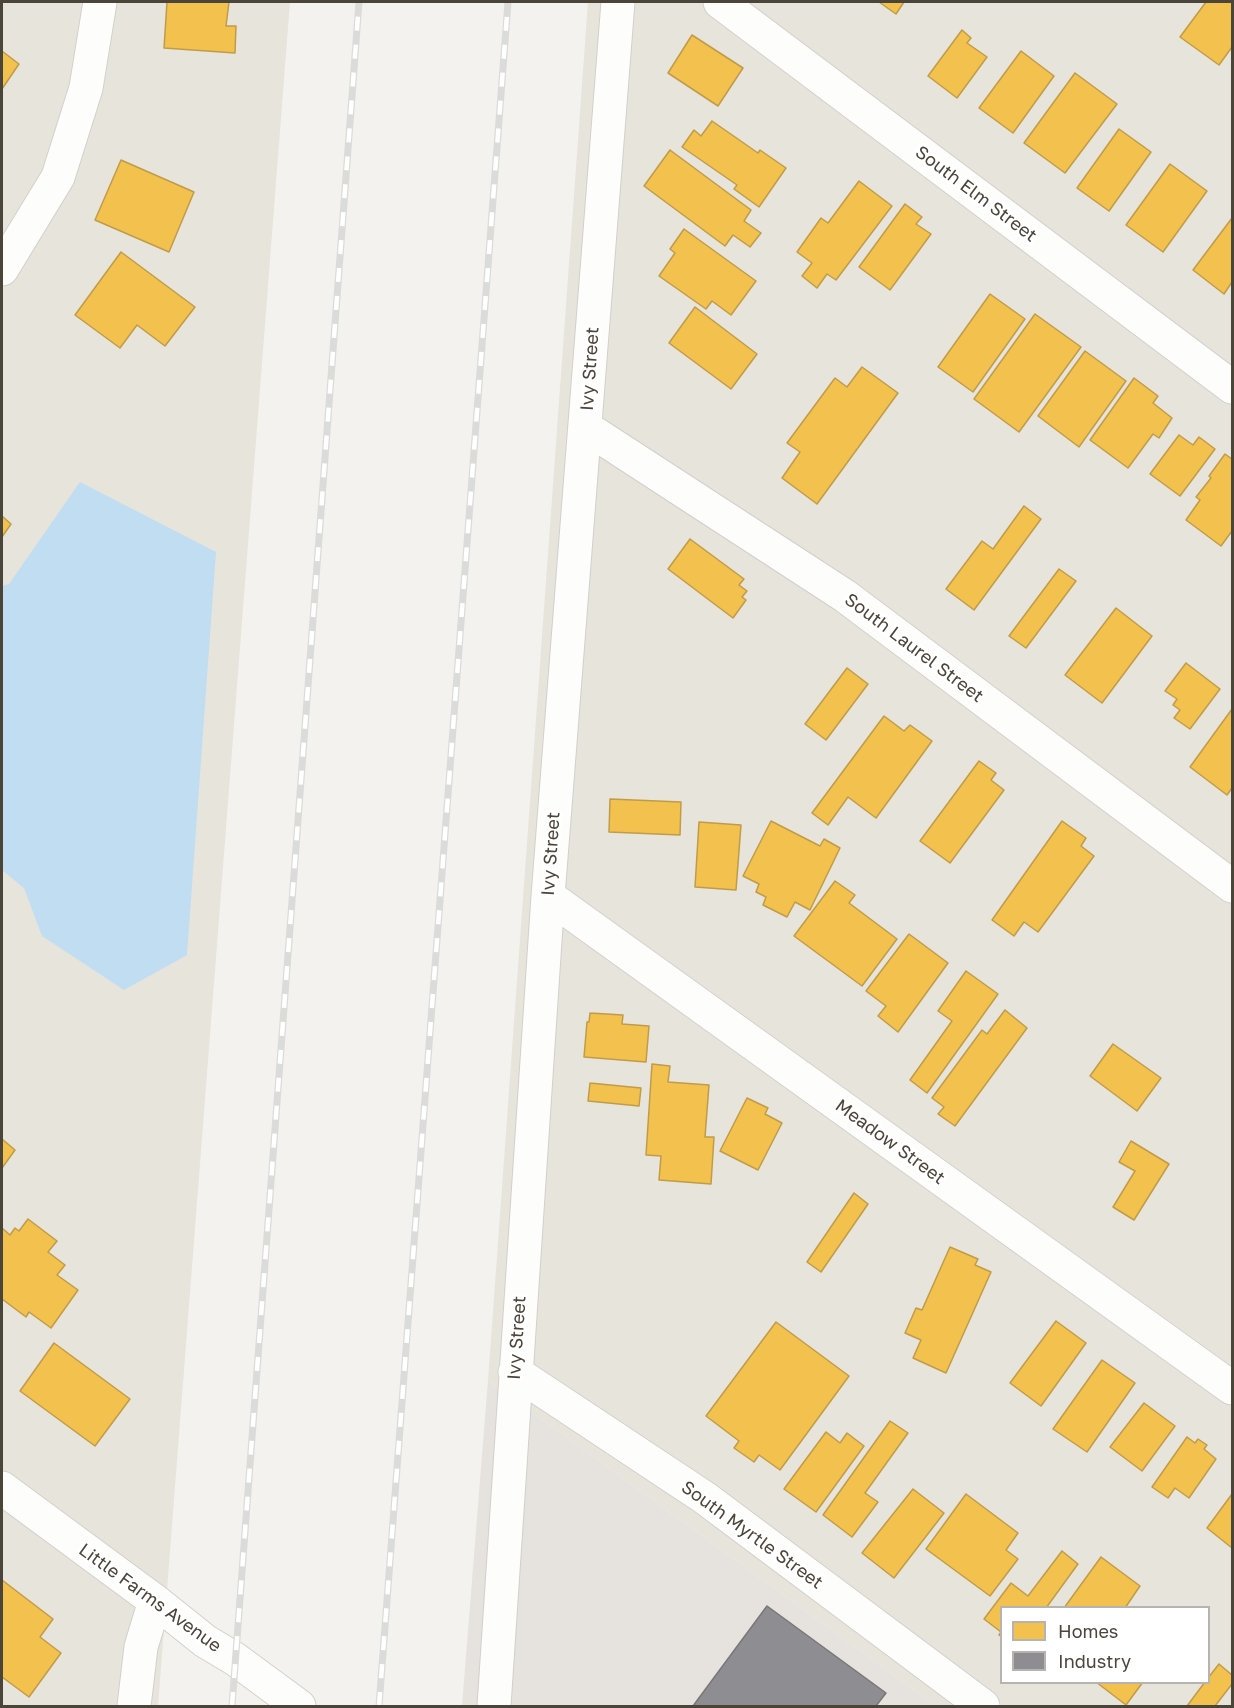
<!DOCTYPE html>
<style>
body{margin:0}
#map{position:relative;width:1234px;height:1708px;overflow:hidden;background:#f4f2ee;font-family:"Golos Text",sans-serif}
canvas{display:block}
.frame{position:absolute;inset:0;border:3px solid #4b4439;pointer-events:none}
.legend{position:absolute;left:1000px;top:1606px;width:210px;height:78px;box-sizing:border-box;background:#fff;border:2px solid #b7b4b0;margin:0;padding:8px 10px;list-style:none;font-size:18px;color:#4b4439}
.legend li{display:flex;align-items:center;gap:12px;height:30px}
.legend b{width:30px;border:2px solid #b7b4b0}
</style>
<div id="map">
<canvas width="1234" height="1708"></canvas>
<div class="frame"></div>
<ul class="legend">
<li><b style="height:16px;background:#f2c14e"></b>Homes</li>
<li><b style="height:16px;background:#8d8d92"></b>Industry</li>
</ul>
</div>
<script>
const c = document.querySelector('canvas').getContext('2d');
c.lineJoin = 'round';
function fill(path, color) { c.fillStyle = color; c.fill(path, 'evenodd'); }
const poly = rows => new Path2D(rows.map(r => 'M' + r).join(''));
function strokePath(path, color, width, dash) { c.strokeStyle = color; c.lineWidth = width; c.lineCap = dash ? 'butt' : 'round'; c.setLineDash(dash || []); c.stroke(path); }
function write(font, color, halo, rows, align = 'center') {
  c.font = font + ' "Golos Text",sans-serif'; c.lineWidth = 6; c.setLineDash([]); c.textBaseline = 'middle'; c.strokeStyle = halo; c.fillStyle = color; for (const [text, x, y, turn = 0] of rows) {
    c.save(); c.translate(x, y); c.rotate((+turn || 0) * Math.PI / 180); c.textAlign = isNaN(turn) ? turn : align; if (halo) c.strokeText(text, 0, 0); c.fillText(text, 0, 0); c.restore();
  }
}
fill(poly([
 [2,2,290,2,158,1706,2,1706],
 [588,2,1232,2,1232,1706,936,1706,488,1380],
 [1002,1608,1208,1608,1208,1682,1002,1682]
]), '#e7e4dc');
fill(poly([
 [488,1380,936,1706,462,1706]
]), '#e6e2de');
fill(poly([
 [80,482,216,552,187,955,124,990,42,936,24,888,2,870,2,586,9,584]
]), '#c0ddf1');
const homes = poly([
 [167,2,229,2,226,26,236,26,235,53,164,48,167,2],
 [879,2,904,2,896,14,879,2],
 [1206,2,1232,2,1232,47,1219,65,1180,37,1206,2],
 [962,30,971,38,967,43,987,57,957,98,928,76,962,30],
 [692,35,743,68,718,106,668,73,692,35],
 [2,51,19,64,2,89,2,51],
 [1021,51,1054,76,1013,133,979,108,1021,51],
 [1075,73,1117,104,1065,173,1024,143,1075,73],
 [712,121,758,153,760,150,786,168,759,207,734,189,737,185,682,147,694,130,701,136,712,121],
 [1119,129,1151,152,1109,211,1077,188,1119,129],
 [670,150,751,210,744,221,761,233,750,247,733,235,725,246,644,186,670,150],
 [121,160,194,192,169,252,95,220,121,160],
 [1170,164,1207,191,1163,252,1126,225,1170,164],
 [859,181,892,206,836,280,827,274,817,288,802,276,812,263,797,252,821,218,828,223,859,181],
 [905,204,922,217,916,224,931,234,890,290,859,267,905,204],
 [1232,218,1232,282,1224,294,1193,270,1232,218],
 [684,229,756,281,731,315,712,301,706,309,659,276,675,253,670,249,684,229],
 [121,252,195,307,165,346,137,325,120,348,75,315,121,252],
 [990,294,1025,319,973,392,938,367,990,294],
 [695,307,757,354,731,389,669,343,695,307],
 [1035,314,1081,347,1019,432,974,399,1035,314],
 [1085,351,1126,381,1079,447,1038,416,1085,351],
 [862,367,898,393,817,504,782,478,800,452,787,443,835,378,847,387,862,367],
 [1134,378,1158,396,1153,403,1172,418,1159,438,1153,434,1128,468,1090,440,1134,378],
 [1179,435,1193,445,1199,437,1215,449,1180,496,1150,474,1179,435],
 [1225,454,1232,459,1232,531,1221,546,1186,520,1200,500,1196,497,1211,478,1209,476,1225,454],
 [1024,506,1041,519,974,610,946,589,982,541,993,549,1024,506],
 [2,516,11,524,2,537,2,516],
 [690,539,744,579,739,585,747,591,742,597,746,600,733,618,668,569,690,539],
 [1059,569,1076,581,1026,648,1009,636,1059,569],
 [1116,608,1152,636,1102,703,1065,675,1116,608],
 [1186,663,1220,689,1190,729,1174,718,1180,710,1173,705,1177,699,1165,691,1186,663],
 [847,668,868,684,826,740,805,724,847,668],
 [1232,709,1232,788,1227,795,1190,767,1232,709],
 [884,716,904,731,910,725,932,741,876,818,848,797,828,825,812,813,884,716],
 [979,761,996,773,991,780,1004,790,950,863,920,841,979,761],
 [610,799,681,802,680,835,609,832,610,799],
 [771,821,820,846,824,839,840,848,810,910,795,902,787,917,763,905,766,897,756,892,759,884,743,876,771,821],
 [1062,821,1086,838,1081,846,1094,856,1038,932,1024,922,1014,936,992,920,1062,821],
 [699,822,741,825,736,890,695,887,699,822],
 [835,881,855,895,849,903,897,939,862,986,794,936,835,881],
 [909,934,948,963,898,1032,878,1016,886,1006,866,991,909,934],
 [966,971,998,994,927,1093,910,1080,952,1021,938,1011,966,971],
 [1005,1010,1027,1028,955,1126,938,1114,944,1107,932,1098,982,1030,987,1034,1005,1010],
 [590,1013,623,1015,622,1024,649,1026,646,1062,584,1057,587,1022,589,1022,590,1013],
 [1113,1044,1161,1078,1137,1111,1090,1076,1113,1044],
 [652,1064,670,1066,668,1082,709,1085,705,1137,714,1137,711,1184,659,1180,661,1156,646,1155,652,1064],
 [590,1083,641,1088,639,1106,588,1101,590,1083],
 [747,1098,768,1108,765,1114,782,1123,758,1170,720,1151,747,1098],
 [2,1139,15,1150,2,1168,2,1139],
 [1131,1141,1169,1164,1134,1220,1113,1207,1135,1171,1119,1162,1131,1141],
 [854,1193,868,1204,821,1272,807,1262,854,1193],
 [28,1219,57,1241,48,1252,65,1265,57,1275,78,1290,51,1328,29,1312,26,1317,2,1299,2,1228,10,1235,15,1228,19,1231,28,1219],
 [950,1247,978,1259,975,1265,991,1272,946,1373,913,1358,921,1340,905,1333,916,1308,922,1310,950,1247],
 [1056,1321,1086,1343,1041,1406,1010,1383,1056,1321],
 [776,1322,849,1376,780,1470,759,1455,754,1462,734,1448,739,1441,706,1416,776,1322],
 [54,1343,130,1399,95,1446,20,1391,54,1343],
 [1102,1360,1135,1383,1087,1452,1053,1429,1102,1360],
 [1144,1403,1175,1426,1142,1471,1110,1447,1144,1403],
 [890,1421,908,1433,865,1493,878,1502,852,1537,823,1515,890,1421],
 [826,1432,840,1443,847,1433,864,1446,816,1512,784,1489,826,1432],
 [1187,1437,1195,1443,1198,1439,1207,1445,1204,1449,1216,1459,1189,1498,1175,1488,1168,1498,1152,1487,1187,1437],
 [913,1489,944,1513,894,1578,862,1553,913,1489],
 [966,1494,1018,1533,1006,1550,1018,1559,990,1596,926,1549,966,1494],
 [1232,1494,1232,1548,1207,1528,1232,1494],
 [1062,1551,1078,1564,1046,1608,1002,1608,1002,1637,999,1635,1001,1632,984,1619,1011,1583,1028,1596,1062,1551],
 [1101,1557,1140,1586,1125,1608,1064,1608,1101,1557],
 [2,1580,53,1619,40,1637,61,1653,29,1697,2,1677,2,1580],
 [1219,1664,1232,1675,1232,1684,1215,1706,1187,1706,1205,1682,1208,1682,1208,1678,1219,1664],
 [1096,1682,1143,1682,1126,1705,1096,1682]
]);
fill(homes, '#f2c14e');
strokePath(homes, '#c09c48', 1.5);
const industry = poly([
 [767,1606,886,1693,876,1706,693,1706,767,1606]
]);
fill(industry, '#8d8d92');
strokePath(industry, '#797777', 1.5);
const street = poly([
 [720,2,1232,387],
 [2,269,58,177,86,88,100,2],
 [585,427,845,596,1232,886],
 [548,896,1232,1388],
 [515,1372,705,1498,983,1706],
 [2,1488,155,1601,205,1641,235,1659,299,1706],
 [134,1706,141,1647,155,1601],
 [494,1706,548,896,618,2]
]);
strokePath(street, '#d2d0cb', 35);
strokePath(street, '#fdfdfc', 33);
const rail = poly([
 [232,1706,359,2],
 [379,1706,508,2]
]);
strokePath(rail, '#dbdbda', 7);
strokePath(rail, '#fff', 4.5, [14]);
write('18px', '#4b4439', '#fff', [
 ["South Elm Street",976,194,37],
 ["Ivy Street",590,369,-86],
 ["South Laurel Street",914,648,37],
 ["Ivy Street",551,854,-86],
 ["Meadow Street",890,1142,36],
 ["Ivy Street",517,1338,-86],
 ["South Myrtle Street",752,1535,36],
 ["Little Farms Avenue",150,1598,36]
]);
</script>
